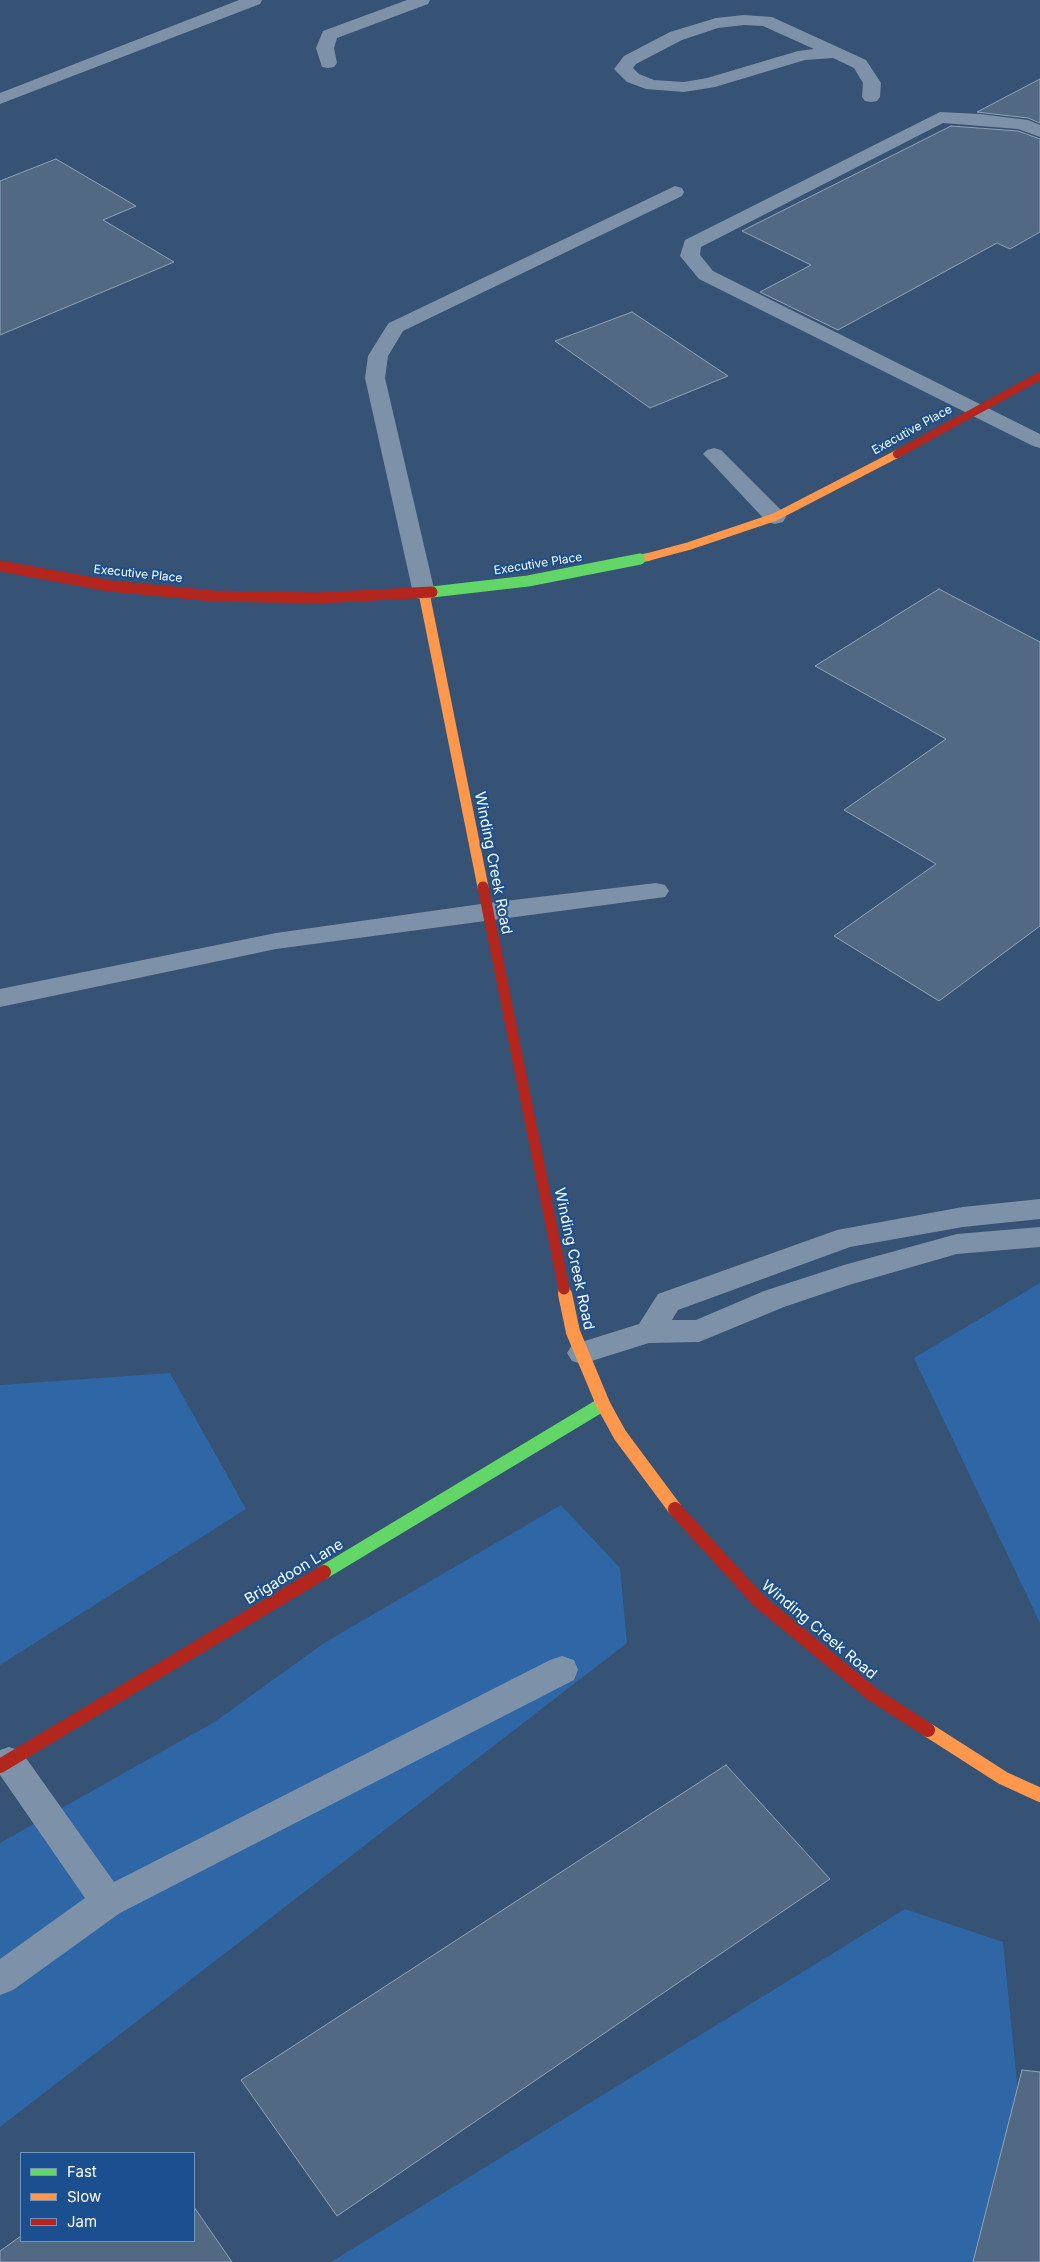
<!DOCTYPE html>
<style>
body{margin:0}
#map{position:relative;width:1040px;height:2262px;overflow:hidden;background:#365274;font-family:Inter,sans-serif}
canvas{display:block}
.legend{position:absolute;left:20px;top:2152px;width:175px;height:90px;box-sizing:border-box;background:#1b4f8f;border:1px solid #7695bc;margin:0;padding:6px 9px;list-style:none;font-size:15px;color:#fff}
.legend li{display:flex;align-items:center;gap:10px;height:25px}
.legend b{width:25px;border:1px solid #7695bc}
</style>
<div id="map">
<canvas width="1040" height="2262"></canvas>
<ul class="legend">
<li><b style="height:6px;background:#63d668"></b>Fast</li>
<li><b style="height:6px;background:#ff974d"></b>Slow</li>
<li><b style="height:6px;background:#b3261e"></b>Jam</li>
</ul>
</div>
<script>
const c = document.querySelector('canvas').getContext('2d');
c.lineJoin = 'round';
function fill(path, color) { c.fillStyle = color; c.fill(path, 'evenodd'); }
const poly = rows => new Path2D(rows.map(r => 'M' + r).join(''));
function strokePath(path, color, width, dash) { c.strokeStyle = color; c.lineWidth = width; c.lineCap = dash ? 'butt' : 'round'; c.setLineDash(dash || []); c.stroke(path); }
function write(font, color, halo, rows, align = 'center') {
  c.font = font + ' Inter,sans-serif'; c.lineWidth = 4; c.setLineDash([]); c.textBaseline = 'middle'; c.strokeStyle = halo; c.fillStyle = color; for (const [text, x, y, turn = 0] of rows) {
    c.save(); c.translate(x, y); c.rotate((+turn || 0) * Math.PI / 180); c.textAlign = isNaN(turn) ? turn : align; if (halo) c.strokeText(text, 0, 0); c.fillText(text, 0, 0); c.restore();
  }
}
fill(poly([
 [1040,1283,1040,1623,914,1358],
 [170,1373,246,1509,0,1665,0,1385],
 [561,1505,620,1568,627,1643,0,2127,0,1843,216,1721,324,1643],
 [905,1909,1003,1942,1035,2262,331,2262]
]), '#2f66a5');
const building = poly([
 [1040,79,1040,123,1028,118,977,112,1040,79],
 [951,126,1018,131,1040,139,1040,232,1010,249,997,243,838,330,760,292,811,265,742,231,951,126],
 [56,159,136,206,103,220,174,262,0,335,0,181,56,159],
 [632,312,728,376,650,408,555,341,632,312],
 [939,589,1040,642,1040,926,939,1001,834,936,936,864,844,810,946,739,815,666,939,589],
 [726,1765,830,1879,337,2216,241,2080,726,1765],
 [1022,2070,1040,2072,1040,2262,973,2262,1022,2070],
 [194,2207,232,2262,0,2262,0,2251,21,2236,21,2241,194,2241,194,2207]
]);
fill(building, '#526984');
strokePath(building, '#92a2b6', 1);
fill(poly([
 [239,0,262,0,260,4,0,104,0,93,239,0],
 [407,0,430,0,428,4,337,38,334,48,337,63,334,67,328,68,322,67,316,48,323,31,407,0],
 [744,15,772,17,866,60,881,83,880,97,877,101,871,102,865,101,862,97,863,83,854,68,833,58,805,60,715,87,684,92,646,89,627,82,614,69,624,56,670,32,716,18,744,15],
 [744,25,763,26,814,49,798,51,707,78,684,82,654,80,639,74,633,68,636,64,682,40,718,28,744,25],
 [940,112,980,114,1028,120,1040,125,1040,137,1018,129,943,123,701,247,700,255,713,271,1040,434,1040,448,1033,446,699,279,680,256,685,240,940,112],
 [675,186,682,188,684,192,682,196,403,331,388,356,385,378,435,593,432,598,424,600,416,598,413,593,365,378,368,356,386,327,389,323,675,186],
 [714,448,721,450,783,512,786,517,783,522,775,524,767,522,707,458,703,454,707,450,714,448],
 [656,883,665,885,669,891,665,897,276,949,0,1007,0,989,276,933,488,903,656,883],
 [1040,1199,1040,1219,963,1227,850,1247,678,1310,672,1320,696,1320,764,1291,844,1265,957,1234,1040,1227,1040,1247,957,1254,849,1285,784,1307,699,1342,649,1343,582,1364,572,1361,567,1353,572,1345,639,1324,658,1294,837,1230,963,1207,1040,1199],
 [562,1656,574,1660,578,1670,574,1680,120,1913,13,1990,0,1995,0,1959,85,1898,0,1775,0,1750,9,1747,21,1751,114,1882,550,1660,562,1656]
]), '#7d92a8');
strokePath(poly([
 [633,560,648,557]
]), '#63d668', 8);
strokePath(poly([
 [432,592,528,581,640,559]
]), '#63d668', 11);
strokePath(poly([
 [324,1572,603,1404]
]), '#63d668', 14);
strokePath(poly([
 [648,557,689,546,775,517,897,454]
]), '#ff974d', 8);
strokePath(poly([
 [424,593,483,887],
 [564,1289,565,1295]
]), '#ff974d', 11);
strokePath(poly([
 [565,1294,573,1332,603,1404,620,1435,675,1509],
 [928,1730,1003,1778,1040,1795]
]), '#ff974d', 14);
strokePath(poly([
 [897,454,1040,376]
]), '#b3261e', 8);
strokePath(poly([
 [0,566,110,586,213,596,318,598,432,592],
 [483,887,564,1289]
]), '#b3261e', 11);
strokePath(poly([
 [675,1509,759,1601,872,1694,928,1730],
 [0,1766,324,1572]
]), '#b3261e', 14);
write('12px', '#fff', '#1b4f8f', [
 ["Executive Place",912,430,-29],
 ["Executive Place",538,564,-9],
 ["Executive Place",138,574,6]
]);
write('15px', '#fff', '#1b4f8f', [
 ["Winding Creek Road",493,863,79],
 ["Winding Creek Road",574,1259,78],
 ["Brigadoon Lane",294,1572,-31],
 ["Winding Creek Road",819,1630,40]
]);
</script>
